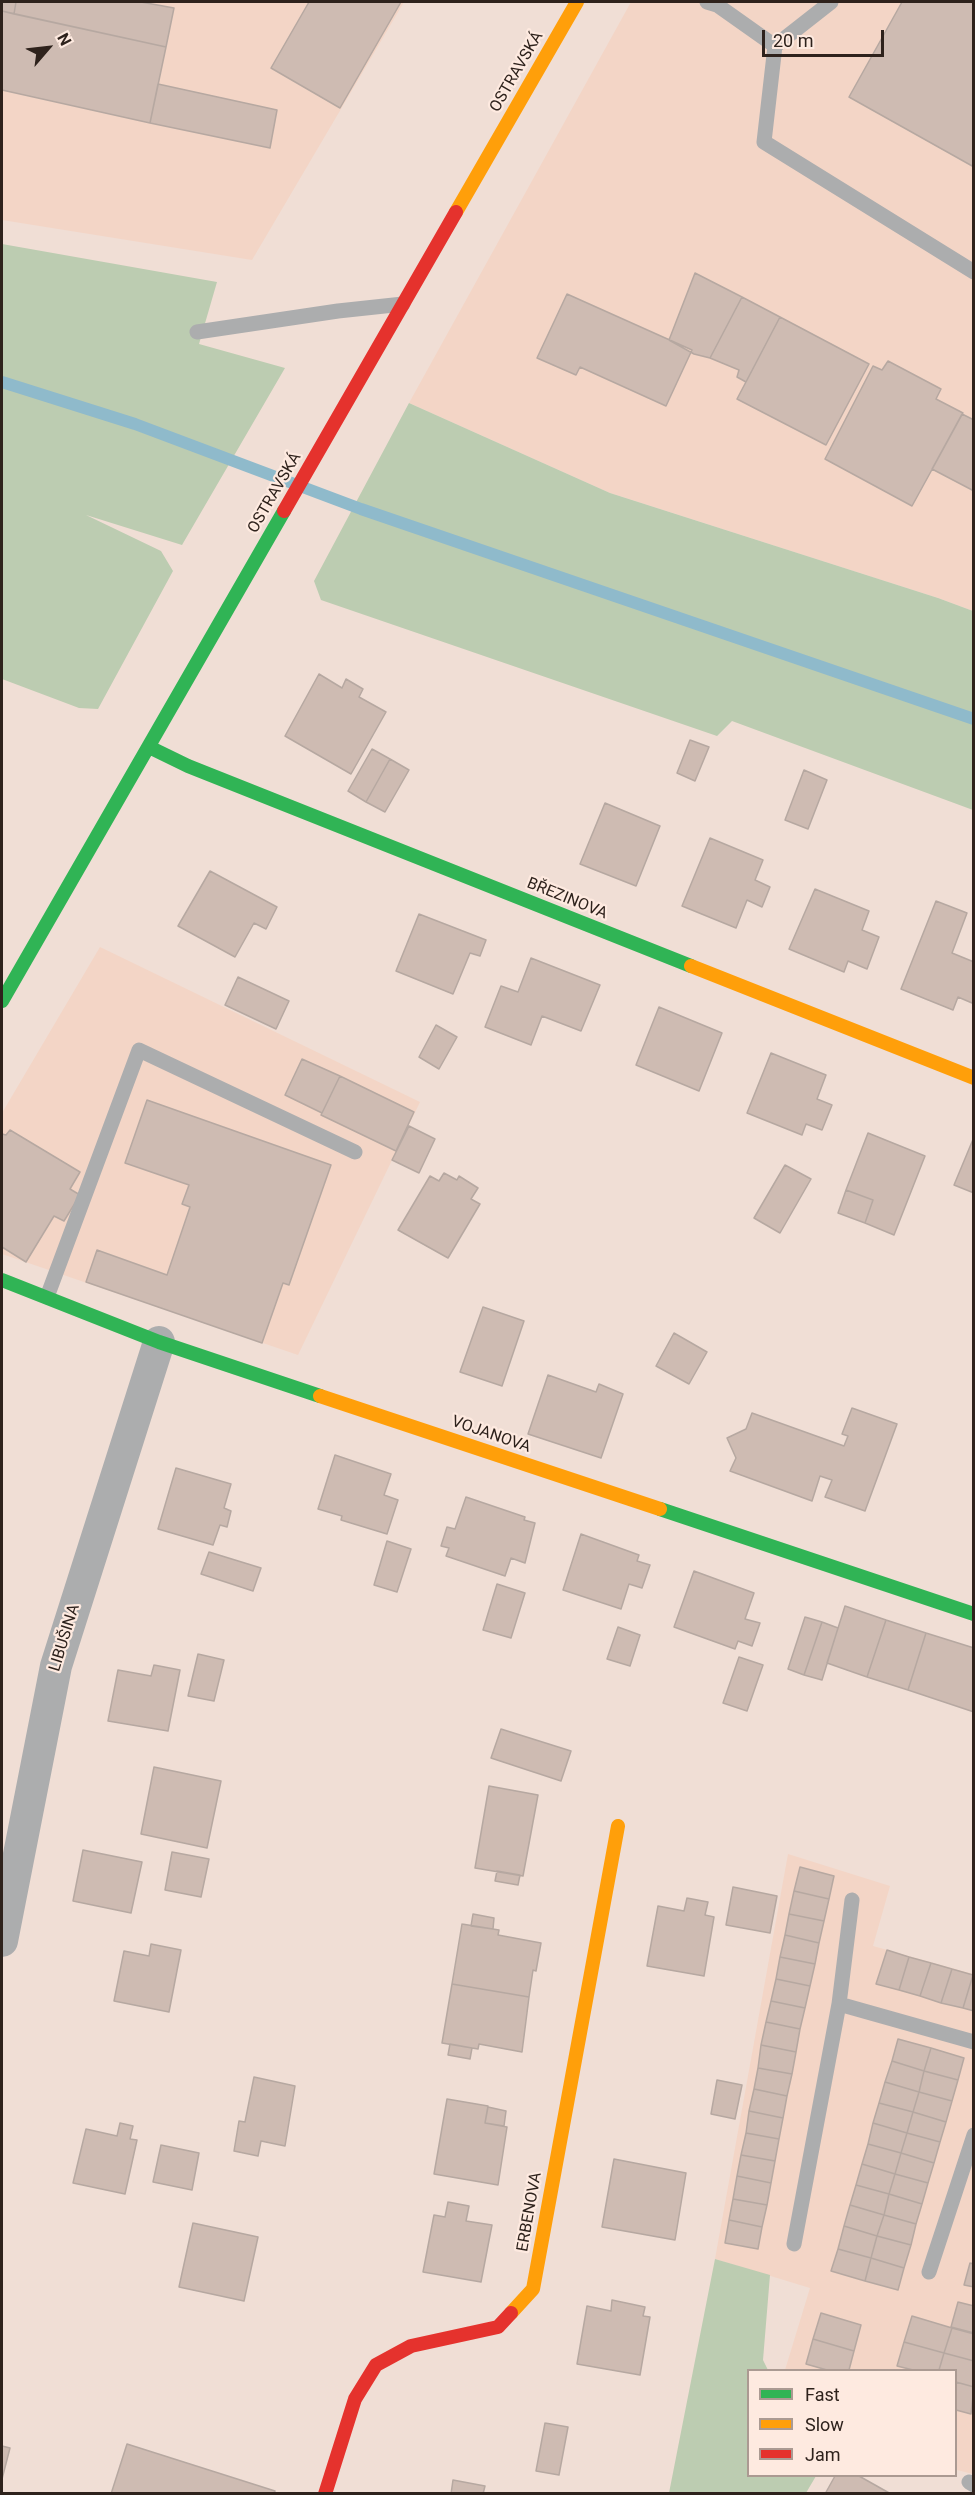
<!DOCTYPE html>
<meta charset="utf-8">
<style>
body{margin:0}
#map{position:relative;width:975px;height:2495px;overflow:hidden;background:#f0ded5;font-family:Roboto,sans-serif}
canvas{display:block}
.frame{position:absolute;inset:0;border:3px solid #2e221c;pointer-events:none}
.legend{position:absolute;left:747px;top:2369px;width:210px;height:108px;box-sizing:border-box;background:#feeae0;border:2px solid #ab9a92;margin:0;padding:8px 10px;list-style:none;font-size:18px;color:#2e221c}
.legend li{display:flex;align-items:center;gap:12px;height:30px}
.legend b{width:30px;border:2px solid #ab9a92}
.north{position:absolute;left:18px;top:18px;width:60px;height:60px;-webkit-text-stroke:4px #feeae0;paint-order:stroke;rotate:62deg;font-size:16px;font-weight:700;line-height:24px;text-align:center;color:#2e221c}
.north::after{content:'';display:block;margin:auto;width:21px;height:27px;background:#2e221c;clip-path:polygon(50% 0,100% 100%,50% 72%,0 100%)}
.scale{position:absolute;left:762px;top:30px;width:122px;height:27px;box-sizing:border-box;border:3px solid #2e221c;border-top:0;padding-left:8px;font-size:18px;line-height:21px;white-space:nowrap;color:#2e221c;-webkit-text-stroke:4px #feeae0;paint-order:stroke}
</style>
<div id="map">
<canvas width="975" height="2495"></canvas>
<div class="frame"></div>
<ul class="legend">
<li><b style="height:8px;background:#30b455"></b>Fast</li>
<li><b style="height:8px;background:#ff9f0a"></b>Slow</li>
<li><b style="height:8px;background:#e5322d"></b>Jam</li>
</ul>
<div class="north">N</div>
<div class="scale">20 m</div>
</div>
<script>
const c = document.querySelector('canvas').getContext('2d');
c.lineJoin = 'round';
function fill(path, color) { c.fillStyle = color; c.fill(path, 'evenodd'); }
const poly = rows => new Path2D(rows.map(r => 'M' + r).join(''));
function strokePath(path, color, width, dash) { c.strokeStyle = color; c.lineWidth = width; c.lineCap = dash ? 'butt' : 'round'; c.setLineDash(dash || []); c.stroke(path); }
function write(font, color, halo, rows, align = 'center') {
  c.font = font + ' Roboto,sans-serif'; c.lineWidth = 4.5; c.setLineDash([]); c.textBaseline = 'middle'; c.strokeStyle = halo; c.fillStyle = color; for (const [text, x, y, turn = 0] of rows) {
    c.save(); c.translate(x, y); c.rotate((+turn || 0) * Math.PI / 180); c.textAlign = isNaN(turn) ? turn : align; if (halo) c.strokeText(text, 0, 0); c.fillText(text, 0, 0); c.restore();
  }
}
fill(poly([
 [2,2,404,2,252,260,2,220],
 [631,2,973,2,973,611,938,598,610,493,409,403],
 [100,947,420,1102,298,1355,2,1254,2,1113],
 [788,1854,890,1886,873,1946,973,1974,973,2474,957,2470,956,2473,956,2370,785,2370,810,2288,715,2259]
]), '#f3d5c6');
fill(poly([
 [2,244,217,282,199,344,285,368,182,545,86,515,161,551,173,571,98,709,79,708,2,679],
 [409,403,610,493,938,598,973,611,973,810,732,721,717,736,321,600,314,581],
 [715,2259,770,2275,763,2360,768,2370,748,2370,748,2476,816,2476,806,2493,669,2493]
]), '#bcccb1');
strokePath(poly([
 [2,382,135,424,361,509,974,719]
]), '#8fbacb', 12);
const building = poly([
 [2,2,16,2,14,14,2,11,2,2],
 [16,2,141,2,174,8,166,47,14,14,16,2],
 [309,2,401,2,340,108,271,68,309,2],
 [902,2,974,2,974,167,849,97,902,2],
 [2,11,166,47,150,123,2,90,2,11],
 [158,84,277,110,270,148,150,123,158,84],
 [695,273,742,297,710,358,694,354,669,340,695,273],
 [567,294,692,350,666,406,580,367,576,375,537,358,567,294],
 [742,297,780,317,746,382,737,377,739,370,710,358,742,297],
 [780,317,869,364,826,445,737,399,780,317],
 [888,361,941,389,936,399,963,413,912,506,825,459,873,366,882,370,888,361],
 [962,414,974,420,974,491,932,469,962,414],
 [319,674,342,688,346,679,363,689,359,697,386,712,351,774,285,736,319,674],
 [690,740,709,747,695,781,677,773,690,740],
 [372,749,390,759,366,802,348,791,372,749],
 [390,759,409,770,385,812,366,802,390,759],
 [804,770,827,780,808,829,785,820,804,770],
 [605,803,660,826,636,886,580,864,605,803],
 [710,838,763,860,755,880,770,887,762,907,747,900,736,928,682,906,710,838],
 [210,871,277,907,266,929,254,923,235,957,178,926,210,871],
 [815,889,869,911,862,930,879,937,867,969,848,961,844,972,789,949,815,889],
 [936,901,967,913,952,953,974,962,974,1000,972,1003,958,997,953,1010,901,989,936,901],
 [419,914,486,940,480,956,470,953,453,994,396,971,419,914],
 [531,958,600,985,581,1031,542,1016,531,1045,485,1027,501,986,518,992,531,958],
 [238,977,289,1001,276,1029,225,1005,238,977],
 [659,1007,722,1033,699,1091,636,1065,659,1007],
 [436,1025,457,1037,439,1069,419,1057,436,1025],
 [771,1053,826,1075,817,1099,832,1105,822,1130,806,1124,802,1135,747,1113,771,1053],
 [302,1059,340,1076,322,1113,285,1095,302,1059],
 [340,1076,414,1112,396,1151,321,1115,340,1076],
 [147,1100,331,1165,289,1285,283,1283,262,1343,86,1282,97,1250,167,1275,190,1207,182,1204,189,1185,125,1163,147,1100],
 [409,1126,435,1139,419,1173,392,1160,409,1126],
 [10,1130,80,1172,70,1189,80,1195,64,1221,54,1216,26,1262,2,1247,2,1134,6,1135,10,1130],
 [868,1133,925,1156,894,1235,865,1223,873,1200,846,1190,868,1133],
 [974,1137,974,1193,954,1185,974,1137],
 [785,1165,811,1179,780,1233,754,1218,785,1165],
 [444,1173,457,1180,459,1176,478,1188,471,1199,480,1204,448,1258,398,1230,430,1176,439,1181,444,1173],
 [846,1190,873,1200,865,1223,838,1213,846,1190],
 [483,1307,524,1321,502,1386,460,1372,483,1307],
 [674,1333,707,1352,689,1384,656,1366,674,1333],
 [548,1375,596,1392,599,1384,623,1394,601,1458,528,1434,548,1375],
 [852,1408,897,1424,865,1511,825,1497,832,1480,820,1476,812,1501,730,1471,736,1458,727,1438,746,1429,752,1413,844,1446,848,1436,842,1434,852,1408],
 [335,1455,391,1474,384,1495,398,1500,387,1534,341,1520,342,1516,318,1509,335,1455],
 [176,1468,231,1484,224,1508,231,1511,227,1527,220,1525,213,1545,158,1529,176,1468],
 [466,1497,525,1517,524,1520,535,1523,525,1563,511,1558,505,1576,446,1556,449,1548,441,1546,447,1527,455,1529,466,1497],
 [581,1534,639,1555,637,1561,650,1565,642,1588,629,1584,621,1609,563,1590,581,1534],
 [387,1541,411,1549,397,1592,374,1585,387,1541],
 [209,1552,261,1568,253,1591,201,1574,209,1552],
 [694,1571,754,1593,745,1619,760,1623,752,1646,738,1641,735,1649,674,1627,694,1571],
 [497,1584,525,1593,511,1638,483,1630,497,1584],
 [845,1606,886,1620,867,1677,827,1663,845,1606],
 [805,1617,822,1622,804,1675,788,1669,805,1617],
 [886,1620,926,1633,908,1690,867,1677,886,1620],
 [822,1622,838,1628,822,1680,804,1675,822,1622],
 [618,1627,640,1635,630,1666,607,1659,618,1627],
 [926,1633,974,1648,974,1712,908,1690,926,1633],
 [198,1654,224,1660,214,1701,188,1696,198,1654],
 [739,1657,763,1665,747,1711,723,1703,739,1657],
 [154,1665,180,1670,168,1731,108,1721,118,1670,151,1676,154,1665],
 [501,1729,571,1751,561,1781,491,1758,501,1729],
 [154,1767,221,1781,207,1848,141,1834,154,1767],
 [489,1786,538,1795,523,1876,475,1868,489,1786],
 [83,1850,142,1862,131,1913,73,1901,83,1850],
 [172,1852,209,1859,201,1897,165,1890,172,1852],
 [800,1867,834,1876,829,1899,794,1891,800,1867],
 [497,1871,520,1875,518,1885,495,1881,497,1871],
 [733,1887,777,1896,770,1933,726,1925,733,1887],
 [794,1891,829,1899,824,1921,789,1914,794,1891],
 [687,1898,708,1902,705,1915,714,1917,704,1976,647,1966,658,1906,684,1911,687,1898],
 [473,1914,494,1918,493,1929,471,1926,473,1914],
 [789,1914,824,1921,819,1943,785,1935,789,1914],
 [462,1924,499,1930,498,1935,541,1943,536,1971,533,1970,529,1997,452,1984,462,1924],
 [785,1935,819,1943,815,1964,780,1957,785,1935],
 [151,1944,181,1950,169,2012,114,2001,124,1951,149,1956,151,1944],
 [887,1950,909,1957,899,1990,876,1984,887,1950],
 [780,1957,815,1964,810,1986,776,1979,780,1957],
 [909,1957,931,1963,920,1996,899,1990,909,1957],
 [931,1963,952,1969,941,2003,920,1996,931,1963],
 [952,1969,973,1975,963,2008,941,2003,952,1969],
 [973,1975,974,1975,974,2011,963,2008,973,1975],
 [776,1979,810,1986,805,2008,771,2001,776,1979],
 [452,1984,529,1997,522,2052,479,2044,478,2049,442,2043,452,1984],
 [771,2001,805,2008,800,2029,766,2022,771,2001],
 [766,2022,800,2029,796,2052,761,2045,766,2022],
 [898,2039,931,2048,924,2071,892,2061,898,2039],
 [450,2044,472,2048,470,2059,448,2055,450,2044],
 [761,2045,796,2052,792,2074,758,2068,761,2045],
 [931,2048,964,2058,958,2080,924,2071,931,2048],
 [892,2061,924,2071,919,2092,885,2082,892,2061],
 [758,2068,792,2074,787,2096,754,2089,758,2068],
 [924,2071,958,2080,952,2101,919,2092,924,2071],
 [254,2077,295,2086,285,2146,261,2141,258,2156,234,2151,239,2121,245,2122,254,2077],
 [717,2080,742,2085,735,2119,711,2114,717,2080],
 [885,2082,919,2092,913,2112,879,2103,885,2082],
 [754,2089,787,2096,783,2118,749,2111,754,2089],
 [919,2092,952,2101,946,2122,913,2112,919,2092],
 [447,2099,488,2106,485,2123,507,2127,498,2185,434,2174,447,2099],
 [879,2103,913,2112,907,2133,873,2123,879,2103],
 [488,2107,506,2111,504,2126,485,2123,488,2107],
 [749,2111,783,2118,779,2139,746,2133,749,2111],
 [913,2112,946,2122,940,2142,907,2133,913,2112],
 [120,2123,133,2126,130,2139,137,2140,125,2194,73,2183,86,2129,117,2136,120,2123],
 [873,2123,907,2133,901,2153,868,2144,873,2123],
 [746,2133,779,2139,775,2161,741,2155,746,2133],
 [907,2133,940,2142,934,2163,901,2153,907,2133],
 [868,2144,901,2153,895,2174,862,2164,868,2144],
 [161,2145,199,2153,192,2190,153,2182,161,2145],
 [901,2153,934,2163,928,2183,895,2174,901,2153],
 [741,2155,775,2161,771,2183,737,2176,741,2155],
 [614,2159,686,2173,675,2240,602,2227,614,2159],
 [862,2164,895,2174,889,2194,856,2185,862,2164],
 [895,2174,928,2183,922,2204,889,2194,895,2174],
 [737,2176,771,2183,767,2205,733,2199,737,2176],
 [856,2185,889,2194,884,2215,850,2205,856,2185],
 [889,2194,922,2204,916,2224,884,2215,889,2194],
 [733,2199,767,2205,762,2227,729,2220,733,2199],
 [448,2202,469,2206,466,2221,492,2225,481,2282,423,2272,434,2215,445,2217,448,2202],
 [850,2205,884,2215,877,2236,844,2226,850,2205],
 [884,2215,916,2224,911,2245,877,2236,884,2215],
 [729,2220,762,2227,758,2249,725,2243,729,2220],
 [193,2223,258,2237,244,2301,179,2287,193,2223],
 [844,2226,877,2236,871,2258,838,2249,844,2226],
 [877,2236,911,2245,904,2268,871,2258,877,2236],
 [838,2249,871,2258,865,2281,831,2271,838,2249],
 [871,2258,904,2268,898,2290,865,2281,871,2258],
 [970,2263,974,2264,974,2287,964,2285,970,2263],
 [612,2300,645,2307,643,2316,650,2317,640,2375,577,2364,587,2306,611,2311,612,2300],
 [958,2302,974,2306,974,2333,951,2327,958,2302],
 [821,2313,861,2325,854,2351,813,2339,821,2313],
 [912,2316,952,2328,944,2353,904,2342,912,2316],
 [952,2328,974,2334,974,2361,944,2353,952,2328],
 [813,2339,854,2351,849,2370,827,2370,806,2364,813,2339],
 [904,2342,944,2353,939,2370,913,2370,897,2366,904,2342],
 [944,2353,974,2361,974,2387,956,2382,956,2370,939,2370,944,2353],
 [956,2382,974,2387,971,2414,956,2410,956,2382],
 [545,2423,568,2427,559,2475,536,2471,545,2423],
 [127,2444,275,2491,274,2494,111,2494,127,2444],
 [2,2446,10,2448,2,2479,2,2446],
 [835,2476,859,2476,891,2494,825,2494,835,2476],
 [453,2480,485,2486,483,2494,451,2494,453,2480]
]);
fill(building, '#cebbb2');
strokePath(building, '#b6a8a1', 1.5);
strokePath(poly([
 [707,2,717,5,775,46],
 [831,2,775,46,764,142,974,272],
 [197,332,338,311,403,304],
 [47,1297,139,1050,355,1152],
 [839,2004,974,2042],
 [794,2244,839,2004,852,1900],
 [929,2272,974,2135],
 [969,2482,974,2485]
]), '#acadae', 15);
strokePath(poly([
 [2,1941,56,1666,159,1342]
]), '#acadae', 32);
strokePath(poly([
 [149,747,188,766,691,966],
 [2,1001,284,511],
 [2,1280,159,1342,320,1396],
 [660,1509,974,1614]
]), '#30b455', 14);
strokePath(poly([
 [456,212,577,2],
 [691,966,974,1078],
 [320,1396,660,1509],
 [511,2313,533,2289,618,1826]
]), '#ff9f0a', 14);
strokePath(poly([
 [284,511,456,212],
 [325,2494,355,2399,376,2365,411,2346,498,2327,511,2313]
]), '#e5322d', 14);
write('16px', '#2e221c', '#feeae0', [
 ["OSTRAVSKÁ",517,72,-60],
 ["OSTRAVSKÁ",275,493,-60],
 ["BŘEZINOVA",567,899,22],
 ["VOJANOVA",491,1435,19],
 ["LIBUŠINA",65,1638,-73],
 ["ERBENOVA",530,2212,-80]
]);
</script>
